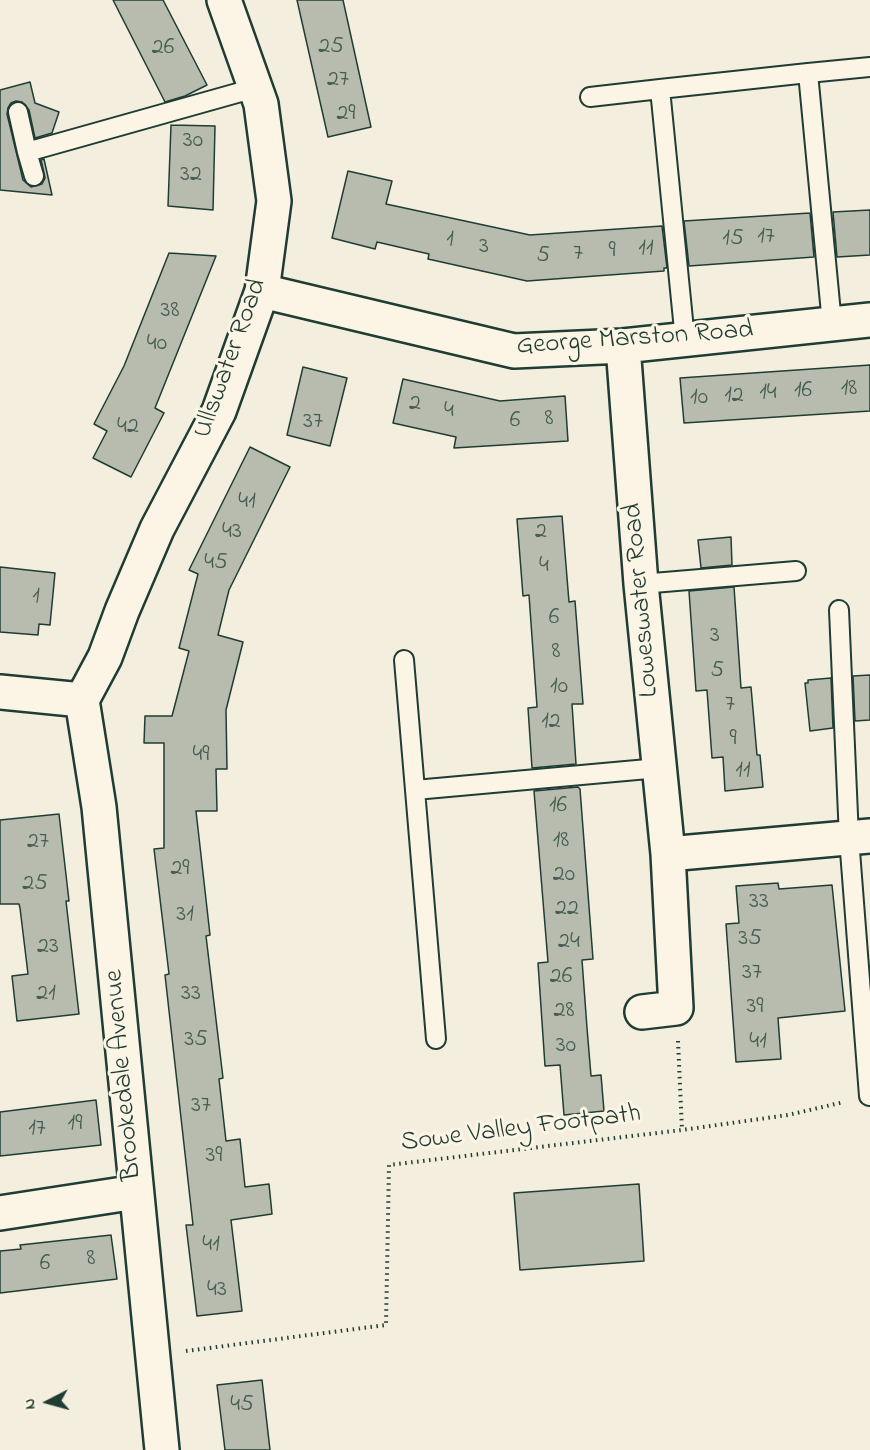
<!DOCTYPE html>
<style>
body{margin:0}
#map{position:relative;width:870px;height:1450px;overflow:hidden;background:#f3eede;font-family:"Indie Flower",sans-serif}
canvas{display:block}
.north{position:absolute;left:18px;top:1372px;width:60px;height:60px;-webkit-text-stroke:4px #fcf5e5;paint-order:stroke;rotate:264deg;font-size:16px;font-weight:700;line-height:24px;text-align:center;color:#1f3d34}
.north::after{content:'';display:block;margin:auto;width:21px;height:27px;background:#1f3d34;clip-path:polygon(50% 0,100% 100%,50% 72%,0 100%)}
</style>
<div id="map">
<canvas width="870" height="1450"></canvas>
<div class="north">N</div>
</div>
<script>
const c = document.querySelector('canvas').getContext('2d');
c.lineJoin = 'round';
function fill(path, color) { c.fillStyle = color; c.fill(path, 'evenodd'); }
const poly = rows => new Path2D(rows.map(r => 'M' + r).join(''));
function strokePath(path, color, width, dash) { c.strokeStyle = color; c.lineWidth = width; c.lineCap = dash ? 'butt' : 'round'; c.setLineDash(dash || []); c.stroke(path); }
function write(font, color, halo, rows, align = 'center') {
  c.font = font + ' "Indie Flower",sans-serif'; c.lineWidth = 6; c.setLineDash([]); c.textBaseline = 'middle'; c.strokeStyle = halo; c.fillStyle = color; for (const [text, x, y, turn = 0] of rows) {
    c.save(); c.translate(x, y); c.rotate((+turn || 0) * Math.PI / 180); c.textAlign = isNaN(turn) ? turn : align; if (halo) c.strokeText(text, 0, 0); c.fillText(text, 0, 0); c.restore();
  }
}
const building = poly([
 [113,0,163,0,207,85,185,96,165,102,113,0],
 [297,0,343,0,371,127,328,137,297,0],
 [30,82,35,103,59,112,52,133,35,138,29,110,22,102,16,101,11,103,8,108,7,114,23,180,31,187,42,184,45,178,41,160,44,159,52,195,0,190,0,90,30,82],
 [171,125,215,126,213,210,168,206,171,125],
 [348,171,392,181,386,204,530,235,662,226,667,268,664,268,664,271,527,281,428,259,429,254,377,242,375,249,332,238,348,171],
 [870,210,870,255,837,257,833,212,870,210],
 [810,213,814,257,689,266,684,221,810,213],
 [169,253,216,256,155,408,164,413,131,477,93,458,107,431,94,424,124,366,169,253],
 [870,365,870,411,684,423,680,378,870,365],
 [303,367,347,378,330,446,287,435,303,367],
 [403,379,500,401,565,396,568,441,454,448,456,437,393,423,403,379],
 [250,447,290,467,229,590,218,635,243,642,226,710,227,769,216,769,217,811,196,811,210,935,206,936,223,1078,219,1079,226,1141,240,1139,245,1187,269,1184,272,1214,231,1220,242,1311,197,1316,186,1225,193,1225,165,975,169,974,154,849,164,848,164,743,144,743,145,716,172,716,189,651,179,648,198,574,189,570,250,447],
 [562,516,569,602,575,601,583,704,572,704,576,764,532,768,528,708,537,707,529,595,523,596,517,519,562,516],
 [731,537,732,565,701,568,698,540,731,537],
 [0,567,55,573,50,625,39,624,38,635,0,632,0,567],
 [734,587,741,688,751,687,757,755,760,755,763,787,725,791,723,757,712,758,707,690,696,691,689,591,734,587],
 [870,675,870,720,855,721,853,676,870,675],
 [831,678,833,728,810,731,805,683,808,683,808,680,831,678],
 [578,787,580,789,593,959,582,960,587,1028,591,1076,601,1075,604,1111,564,1115,560,1065,545,1066,538,963,548,962,534,791,578,787],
 [59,814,69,901,66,901,79,1014,17,1021,12,976,28,974,20,908,19,904,0,904,0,820,59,814],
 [778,883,779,889,832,885,845,1011,778,1018,781,1059,736,1062,726,924,739,923,736,886,778,883],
 [96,1100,101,1145,0,1156,0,1112,96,1100],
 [639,1184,644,1261,520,1270,514,1193,639,1184],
 [111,1235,117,1279,0,1293,0,1251,21,1249,20,1245,111,1235],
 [262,1380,270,1450,225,1450,217,1385,262,1380]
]);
fill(building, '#b8bcae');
strokePath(building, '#1f3d34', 1.5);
const lane = poly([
 [808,73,870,67],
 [660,89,808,73,832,324],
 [590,97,660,89,685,340],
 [18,112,27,152,255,88],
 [27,152,34,176],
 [641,584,796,571],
 [839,610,849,838,869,1096],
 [404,660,415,790,659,768],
 [415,790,436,1039]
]);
const street = poly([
 [262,291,514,351,623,346,870,320],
 [623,346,641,584,668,854,676,1008,642,1012],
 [0,692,82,700],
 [82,700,99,807,162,1450],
 [82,700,105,657,122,611,157,529,219,411,262,291,274,201,261,104,224,0],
 [668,854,870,836],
 [0,1213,136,1192]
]);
strokePath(lane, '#1f3d34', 22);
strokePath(street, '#1f3d34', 38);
strokePath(poly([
 [678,1041,682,1130],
 [186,1351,386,1325,389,1165,682,1130,788,1115,844,1102]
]), '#1f3d34', 4, [1.5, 4.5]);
strokePath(lane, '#fcf5e5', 18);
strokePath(street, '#fcf5e5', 33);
write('24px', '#455d52', null, [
 ["25",331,48],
 ["26",163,49],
 ["27",338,81],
 ["29",346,115],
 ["30",193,142],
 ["32",191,176],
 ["17",766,238],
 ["15",733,240],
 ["1",450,241],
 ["3",484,248],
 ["11",646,250],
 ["9",612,252],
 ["7",578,255],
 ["5",543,257],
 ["38",170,312],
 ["40",157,345],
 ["18",849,390],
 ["16",803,392],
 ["14",768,394],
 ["12",734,397],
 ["10",699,399],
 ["2",415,405],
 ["4",449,412],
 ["8",549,420],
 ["6",515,422],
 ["37",313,423],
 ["42",128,428],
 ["41",247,503],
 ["43",232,533],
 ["2",541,533],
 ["45",216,564],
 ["4",544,567],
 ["1",36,598],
 ["6",554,619],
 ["3",715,637],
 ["8",556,653],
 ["5",717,672],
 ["10",559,688],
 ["7",730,706],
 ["12",551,723],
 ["9",733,740],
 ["49",201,756],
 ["11",743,772],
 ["16",558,807],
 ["18",561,842],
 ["27",38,843],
 ["29",180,870],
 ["20",564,876],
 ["25",35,885],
 ["33",759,903],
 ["22",567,910],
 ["31",185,916],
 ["35",750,940],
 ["24",569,943],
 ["23",48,948],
 ["37",752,974],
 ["26",561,978],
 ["21",46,995],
 ["33",191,995],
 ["39",755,1008],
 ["28",564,1012],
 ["35",196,1041],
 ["41",758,1043],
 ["30",566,1047],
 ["37",201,1107],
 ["19",75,1125],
 ["17",37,1130],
 ["39",214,1157],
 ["41",211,1246],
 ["8",91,1260],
 ["6",45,1265],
 ["43",217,1291],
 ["45",242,1406]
]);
write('27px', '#1f3d34', '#fcf5e5', [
 ["George Marston Road",635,340,-4],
 ["Ullswater Road",232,359,-70],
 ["Loweswater Road",643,600,-95],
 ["Brookedale Avenue",125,1075,-95],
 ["Sowe Valley Footpath",521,1130,-7]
]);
</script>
